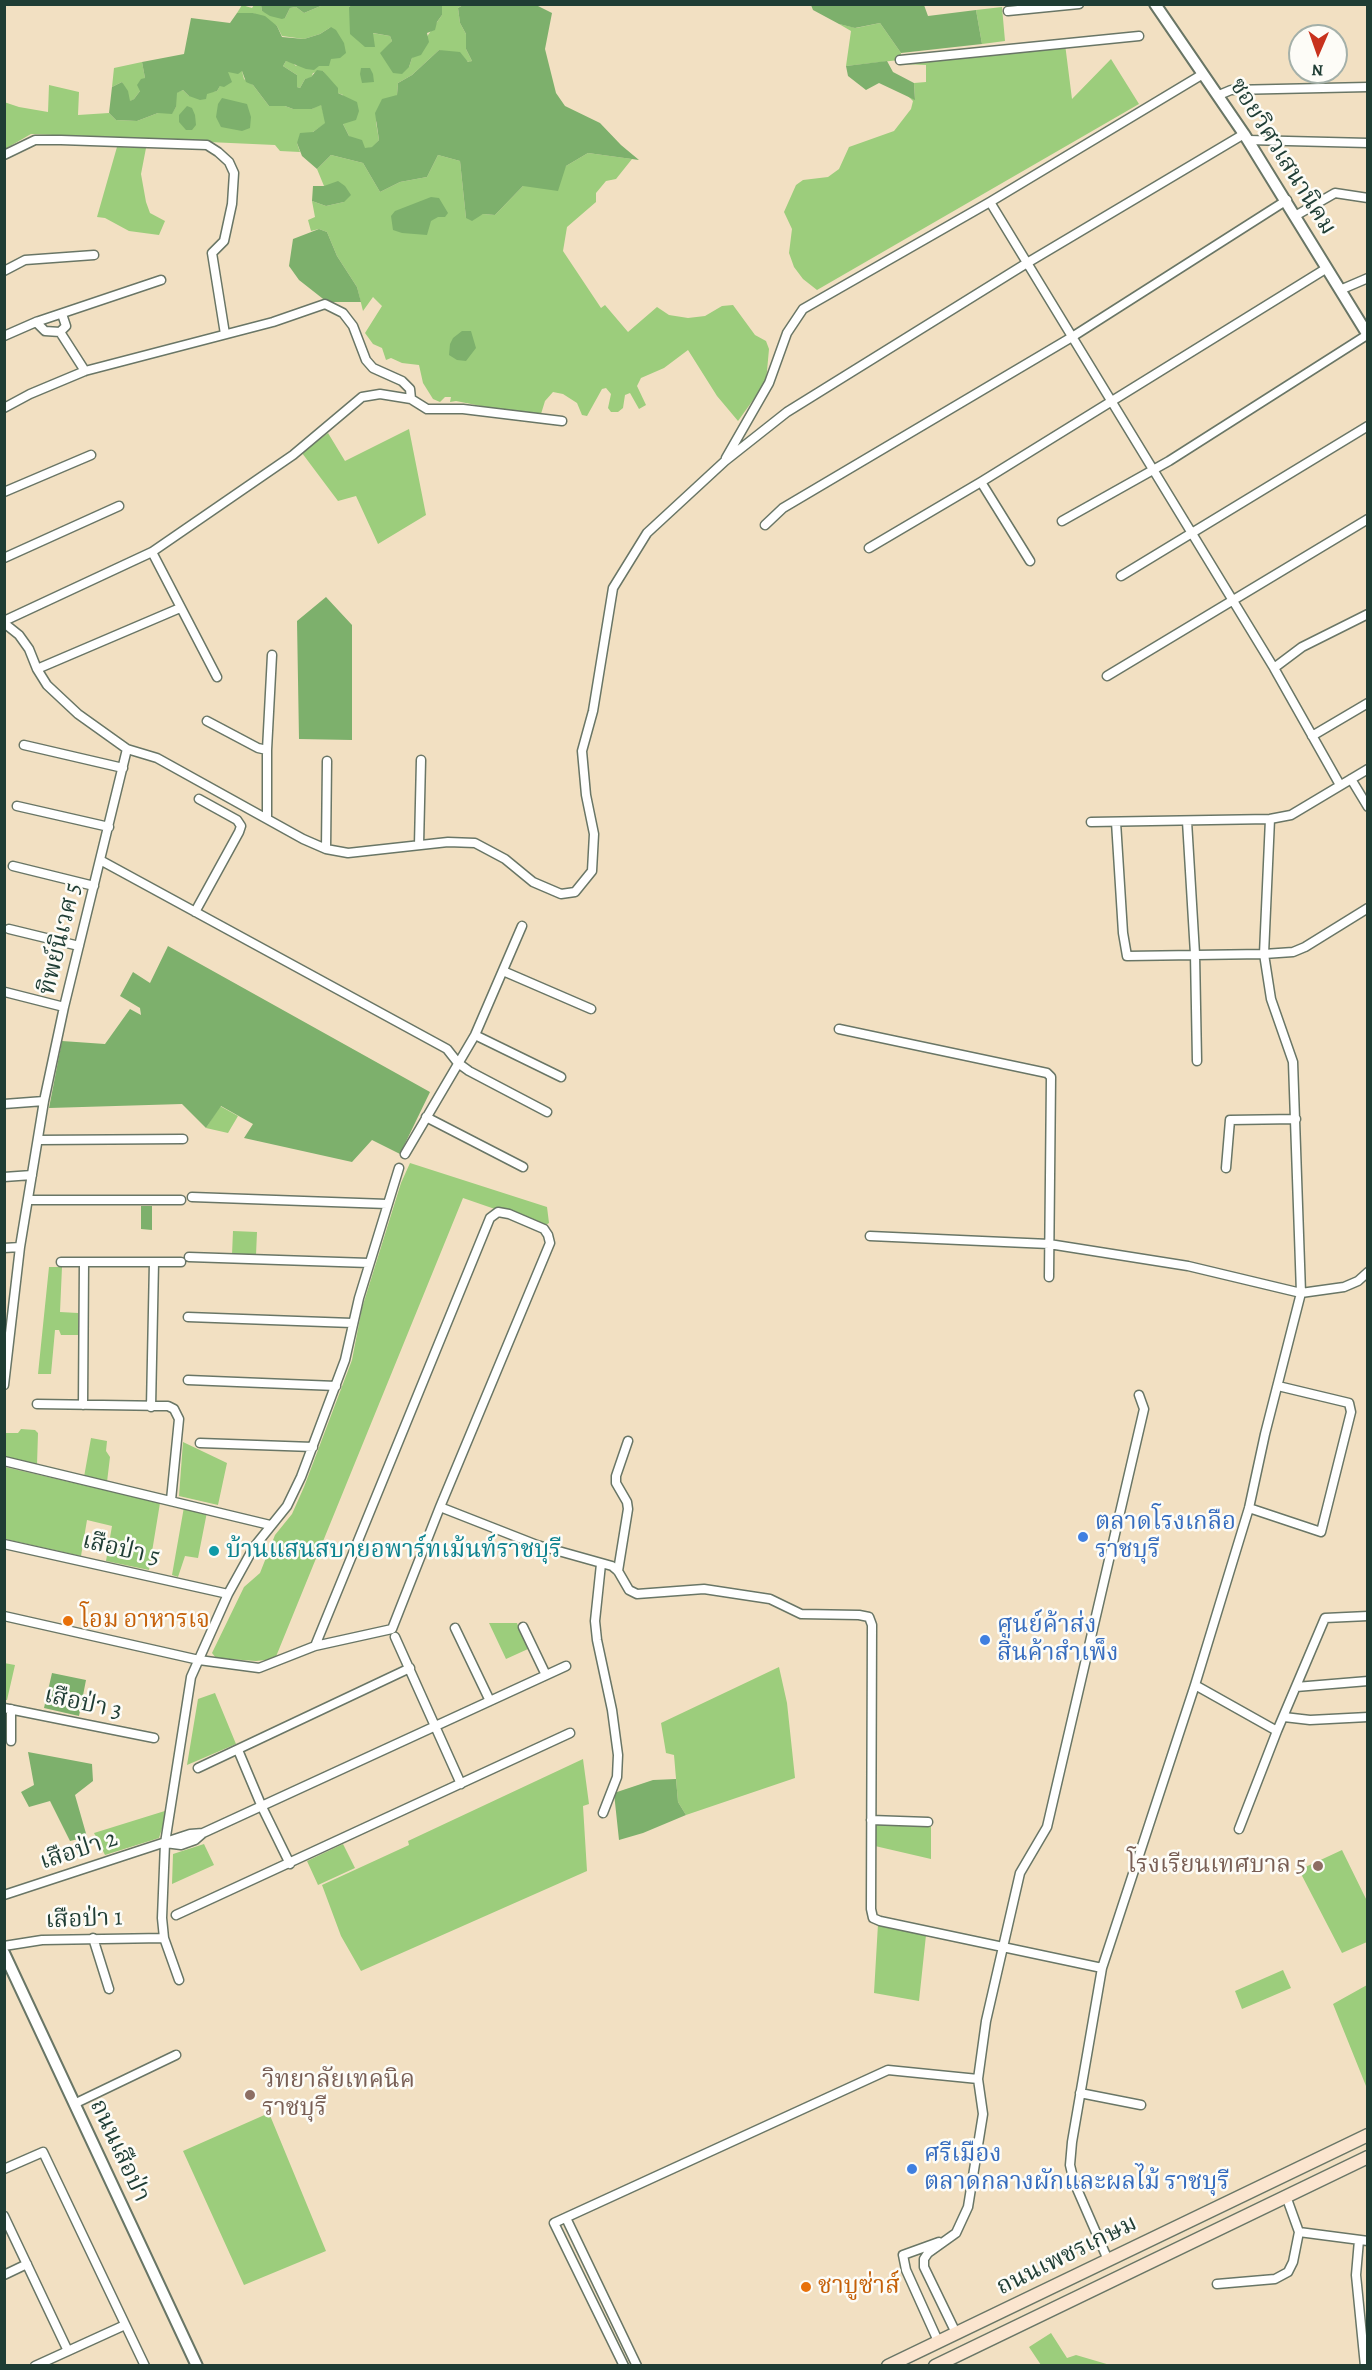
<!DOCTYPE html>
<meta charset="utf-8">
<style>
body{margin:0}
#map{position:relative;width:1372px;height:2370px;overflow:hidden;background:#f2e0c2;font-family:Alegreya,serif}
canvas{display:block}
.frame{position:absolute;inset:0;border:6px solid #1f3d34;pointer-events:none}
.north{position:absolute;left:1288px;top:24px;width:60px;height:60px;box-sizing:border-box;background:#fdfcf7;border:2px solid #a4b0a9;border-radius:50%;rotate:182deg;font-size:16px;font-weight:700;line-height:24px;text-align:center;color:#1f3d34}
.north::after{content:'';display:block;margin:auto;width:21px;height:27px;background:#c8321e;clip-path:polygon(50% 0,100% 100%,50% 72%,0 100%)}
</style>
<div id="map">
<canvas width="1372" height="2370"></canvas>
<div class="frame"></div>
<div class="north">N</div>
</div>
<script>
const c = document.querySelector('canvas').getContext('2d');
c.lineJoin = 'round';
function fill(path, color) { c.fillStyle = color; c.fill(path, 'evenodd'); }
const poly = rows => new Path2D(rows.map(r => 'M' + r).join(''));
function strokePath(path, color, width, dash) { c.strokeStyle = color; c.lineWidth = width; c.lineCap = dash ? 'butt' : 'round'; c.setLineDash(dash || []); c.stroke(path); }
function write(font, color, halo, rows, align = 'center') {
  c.font = font + ' Alegreya,"Noto Serif Thai",serif'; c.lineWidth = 5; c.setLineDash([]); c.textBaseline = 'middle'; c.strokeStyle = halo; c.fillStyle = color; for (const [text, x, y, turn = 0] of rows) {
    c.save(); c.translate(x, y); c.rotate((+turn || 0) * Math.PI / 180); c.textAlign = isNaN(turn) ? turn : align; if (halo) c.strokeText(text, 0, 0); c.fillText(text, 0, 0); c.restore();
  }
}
fill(poly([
 [242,5,252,8,254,5,261,5,262,11,285,18,290,8,296,7,304,13,323,5,353,5,349,7,372,33,390,36,392,41,386,49,409,67,412,58,442,15,442,5,463,5,458,8,460,23,466,34,466,49,472,61,469,62,439,50,412,75,398,83,397,95,376,122,379,140,373,147,365,149,349,136,343,124,343,95,338,93,323,71,313,73,311,78,305,79,300,88,297,87,297,75,283,66,286,61,292,62,296,66,331,27,320,34,304,39,282,36,277,26,253,13,237,13],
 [1002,7,1005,41,982,44,976,10],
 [880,23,901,53,900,59,1065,44,1072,99,1111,59,1139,104,817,290,803,279,794,267,789,253,792,229,784,212,796,185,803,180,828,177,839,169,849,147,894,131,911,109,913,101,907,95,915,99,914,83,926,82,926,65,901,64,899,60,846,66,851,31,839,24,856,28],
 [142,62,145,78,140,91,134,99,129,102,122,82,112,87,114,68],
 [242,71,244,79,253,85,269,106,285,106,293,109,312,109,321,104,326,123,297,143,300,152,280,151,275,145,31,134,5,149,4,102,19,107,48,112,49,85,79,92,78,115,109,113,116,120,137,121,158,113,172,113,176,107,176,93,183,90,189,96,217,91,228,72],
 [117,147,146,148,141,174,146,202,150,213,165,221,159,235,129,231,105,218,97,217],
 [588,153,632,159,616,179,606,181,596,193,596,202,567,227,563,251,601,308,605,305,628,332,657,307,669,315,688,318,705,316,722,306,733,305,755,335,766,341,769,349,766,382,738,421,717,396,688,350,664,368,641,378,637,386,646,405,639,409,630,393,625,395,623,408,618,412,611,412,608,408,611,394,606,388,602,389,587,416,582,415,577,403,563,394,553,392,545,401,541,414,486,407,456,401,450,402,451,397,445,397,440,402,433,399,423,383,419,365,402,363,391,358,386,360,382,348,373,344,365,333,382,306,373,297,363,311,357,287,337,256,327,232,319,229,311,231,308,220,315,217,312,201,326,206,344,202,324,186,317,169,331,155,363,163,380,192,400,182,427,177,438,155,460,161,466,218,483,214,495,215,523,186,566,166],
 [409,429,426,515,378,544,356,496,338,501,302,453,328,433,345,461],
 [220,1106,238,1116,228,1133,206,1128],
 [410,1163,547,1207,549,1223,544,1226,463,1198,275,1659,256,1661,216,1658,212,1653,244,1587,260,1573,275,1535,292,1514,304,1487,352,1360,362,1308,401,1183],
 [233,1231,257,1232,256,1255,232,1255],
 [49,1267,62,1267,60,1312,78,1313,78,1335,61,1335,59,1330,55,1330,51,1374,38,1374],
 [21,1429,35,1430,38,1433,37,1465,5,1457,5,1433,18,1433],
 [91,1438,107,1441,106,1451,110,1457,107,1482,84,1477],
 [183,1442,227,1463,218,1505,179,1496],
 [5,1467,160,1503,149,1570,106,1561,112,1526,87,1520,81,1556,5,1539],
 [184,1507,207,1512,198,1558,185,1556,178,1577,172,1575],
 [489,1623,517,1623,528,1649,506,1659],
 [4,1663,15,1665,7,1700,5,1700],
 [779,1667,787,1703,795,1778,686,1815,678,1802,674,1755,666,1753,661,1723],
 [215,1693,236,1744,187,1765,198,1699],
 [583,1759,589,1804,583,1806,587,1871,361,1971,341,1936,322,1885,409,1845,408,1841],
 [168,1810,159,1838,105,1855,94,1833],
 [876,1824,931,1826,931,1859,875,1846],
 [204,1844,214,1865,172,1884,173,1854],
 [343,1844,355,1868,318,1885,307,1861],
 [1342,1850,1368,1903,1367,1942,1342,1953,1299,1870],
 [878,1924,926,1935,919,2001,874,1993],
 [1283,1970,1291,1988,1242,2009,1235,1991],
 [1367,1985,1368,2085,1366,2086,1333,2004],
 [269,2113,326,2251,244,2285,183,2151],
 [1051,2333,1067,2358,1076,2355,1110,2365,1041,2365,1029,2347]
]), '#9ccd7c');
fill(poly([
 [353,4,442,5,442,15,437,22,435,30,427,33,429,42,421,55,412,58,409,67,402,74,393,73,380,53,392,41,390,36,373,33,375,47,365,47,350,34,349,7],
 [261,5,261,4,323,5,304,13,296,7,290,8,285,18,282,19,270,16,262,11],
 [463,5,536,5,552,13,545,49,556,93,565,106,600,123,621,145,639,160,588,153,566,166,558,191,523,186,495,215,483,214,472,221,466,218,460,161,438,155,427,177,400,182,380,192,363,163,331,155,317,169,302,156,297,143,300,133,313,132,325,123,321,105,312,109,293,109,285,106,269,106,253,85,246,82,242,71,238,74,228,72,232,82,224,87,220,86,217,91,207,94,206,99,200,100,189,96,183,90,177,93,176,107,172,114,158,113,137,121,116,120,109,113,112,87,122,82,128,91,130,101,134,99,140,91,137,85,141,79,145,78,142,62,184,54,191,18,230,23,237,13,253,13,265,16,277,26,282,37,304,39,320,34,331,27,336,30,344,43,346,53,340,58,331,59,329,66,319,66,314,70,306,69,286,61,283,66,297,75,297,87,300,88,305,79,311,77,317,70,323,71,338,88,338,93,357,102,359,111,356,120,343,124,349,136,362,140,365,148,372,147,379,140,375,113,382,99,397,95,398,83,412,75,439,50,460,52,468,62,472,61,466,49,466,34,460,23,458,8],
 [811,5,924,5,928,16,976,10,982,44,901,53,880,23,855,28,839,24,813,10],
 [887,61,893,72,914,83,915,100,879,83,866,90,848,76,846,66],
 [361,68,370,68,373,74,374,82,362,83,360,74],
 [222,98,247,104,251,117,250,128,242,131,221,127,216,117,218,104],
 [187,106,192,108,195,115,196,125,192,130,186,130,179,122,179,115],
 [338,181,345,186,351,195,344,202,326,206,312,201,313,186,324,186],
 [431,197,439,198,448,213,445,217,438,217,431,221,427,235,402,233,393,230,391,216,395,211],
 [319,229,327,232,337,256,357,287,361,302,327,302,299,280,289,266,293,239],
 [462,331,471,331,476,348,466,361,457,360,449,355,450,344,453,338],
 [326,597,352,625,352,740,299,739,297,621],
 [168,946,430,1092,400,1154,372,1140,352,1162,244,1138,253,1124,221,1106,206,1128,182,1104,49,1108,62,1041,105,1044,130,1009,141,1015,140,1008,120,996,133,972,150,983],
 [141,1206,152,1206,152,1230,141,1229],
 [52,1673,86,1680,79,1716,44,1708],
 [28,1752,92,1764,93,1781,75,1795,87,1837,70,1841,50,1801,29,1807,21,1792,34,1785],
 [676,1779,678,1802,686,1815,643,1833,619,1840,614,1793,653,1780]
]), '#7db06c');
const minor = poly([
 [1008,11,1079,4],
 [900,60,1139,36],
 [1219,95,1231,90,1368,87],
 [1248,140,1368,143],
 [4,155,35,140,61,140,207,145,218,152,229,162,234,173,232,204,224,241,212,253,225,334],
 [990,202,1274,668,1340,785],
 [1295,216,1335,193,1368,198],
 [4,271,25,260,94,255],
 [1340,290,1368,278],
 [36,322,45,331,60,332,66,326,62,314],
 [60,332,85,371],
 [4,336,36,322,161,280],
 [4,408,30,394,85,371,273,322,325,304,343,313,353,326,366,360,373,368,402,381,410,389,411,399],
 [726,458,769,383,787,333,803,309,990,202,1203,74],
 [981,482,1030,561],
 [4,492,91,455],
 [1062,521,1169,461,1367,335],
 [765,525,783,508,1072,337,1287,200],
 [869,548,981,482,1327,268],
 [152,552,217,677],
 [4,558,119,506],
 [1121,576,1368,426],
 [4,621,152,552,293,455,362,397,380,394,411,399,427,409,463,409,562,421],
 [4,623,19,635,29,649,37,669,47,685,78,714,127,749,157,758,303,839,326,849,348,853,448,842,475,843,505,859,533,882,561,894,575,892,592,871,594,834,586,795,582,751,593,711,613,588,647,533,725,461,787,412,1027,263,1244,134],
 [1274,668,1302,647,1368,614],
 [37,669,180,608],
 [1107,676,1368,519],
 [207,721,258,748,267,750],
 [1312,736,1368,703],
 [24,745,123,768],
 [1351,779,1368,807],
 [17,806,109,827],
 [267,818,267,750,272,655],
 [1187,821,1195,954,1197,1061],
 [1091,822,1270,819,1291,815,1368,769],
 [1116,822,1123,933,1127,956,1264,954,1293,952,1305,947,1368,908],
 [419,845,421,760],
 [326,849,327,761],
 [100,860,447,1049,458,1063,469,1071,547,1112],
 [13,866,94,886],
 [195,912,239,832,241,826,237,820,199,799],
 [9,929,79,946],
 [503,971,591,1009],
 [5,992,64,1007],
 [839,1029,1047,1073,1051,1077,1049,1277],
 [475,1035,561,1077],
 [4,1104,44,1101,64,1007,127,749],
 [426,1117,523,1167],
 [38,1140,183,1139],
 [405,1154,475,1035,522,926],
 [1226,1168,1230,1120,1296,1119],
 [4,1177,32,1175],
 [192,1197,387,1204],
 [29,1200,181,1200],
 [870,1236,1049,1244,1188,1266,1301,1293,1344,1287,1358,1281,1368,1272],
 [4,1248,20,1247],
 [189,1257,369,1263],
 [61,1262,181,1262],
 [188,1317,352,1323],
 [188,1380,336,1386],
 [4,1385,20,1247,44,1101],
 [37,1404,168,1406,174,1409,179,1419,171,1500],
 [83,1405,84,1262],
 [151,1407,154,1262],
 [200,1443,313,1447],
 [4,1461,270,1525],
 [440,1507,537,1545,612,1566,618,1571,629,1590,637,1594,704,1589,770,1599,801,1614,859,1615,869,1617,872,1625,871,1909,873,1918,880,1921,1102,1968],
 [1249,1508,1321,1532,1351,1412,1349,1403,1278,1386],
 [4,1544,228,1594],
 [601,1564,595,1621,597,1640,612,1710,618,1755,617,1777,603,1813],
 [618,1571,628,1509,627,1502,616,1483,616,1476,628,1441],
 [4,1616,199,1660,259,1668,315,1646,392,1629,440,1507,550,1243,548,1235,544,1229,509,1214,498,1212,490,1218,315,1646],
 [523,1627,546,1675],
 [455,1628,490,1701],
 [395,1637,461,1784],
 [1195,1685,1277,1731,1325,1618,1368,1616],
 [1296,1687,1368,1681],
 [4,1708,154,1738],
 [1284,1717,1310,1720,1368,1717],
 [11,1741,11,1709],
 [238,1750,262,1807,290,1864],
 [198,1768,410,1668],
 [871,1820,928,1822],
 [1239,1829,1277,1731],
 [165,1843,181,1845,195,1840,203,1833,566,1666],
 [4,1895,190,1834,203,1833],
 [176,1915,570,1733],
 [93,1938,109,1989],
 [4,1946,42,1940,164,1938],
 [179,1980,164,1938,162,1918,165,1843,191,1677,228,1594,254,1547,287,1506,301,1477,345,1360,359,1298,399,1168],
 [1080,2093,1141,2105],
 [74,2104,176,2055],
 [4,2169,43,2152,145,2366],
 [4,2216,68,2351],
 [566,2218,637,2366],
 [1299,2232,1368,2241],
 [1359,2240,1356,2275,1365,2366],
 [1108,2260,1074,2182,1070,2165,1072,2142,1102,1968,1195,1685,1249,1508,1265,1434,1301,1293,1293,1062,1271,999,1264,954,1270,819],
 [4,2275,27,2264],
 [1217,2284,1275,2279,1288,2272,1293,2262,1299,2232,1286,2196],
 [956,2333,924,2267,924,2259,928,2253,956,2233,968,2207,983,2114,978,2079,986,2021,1020,1873,1047,1827,1144,1409,1139,1395],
 [938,2341,906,2270,903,2255,939,2242],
 [35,2366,125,2325],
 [624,2366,554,2223,888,2070,978,2079]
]);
const tertiary = poly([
 [1155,4,1244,134,1368,335],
 [4,1953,197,2366]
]);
const secondary = poly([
 [888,2366,1368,2135],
 [935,2366,1368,2157]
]);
strokePath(minor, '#697666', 11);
strokePath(tertiary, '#697666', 14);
strokePath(secondary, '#697666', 15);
strokePath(minor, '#fff', 8);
strokePath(tertiary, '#fff', 10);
strokePath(secondary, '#fbe5cf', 12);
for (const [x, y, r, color] of [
 [1083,1537,6,"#3f7fe0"],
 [214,1551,6,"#0f9aa8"],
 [68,1621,6,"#e8710a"],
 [985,1640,6,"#3f7fe0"],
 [1318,1866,6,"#8d6e63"],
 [250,2095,6,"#8d6e63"],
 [912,2169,6,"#3f7fe0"],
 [806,2287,6,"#e8710a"]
]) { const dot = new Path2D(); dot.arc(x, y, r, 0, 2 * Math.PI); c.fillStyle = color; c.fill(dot); strokePath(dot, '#fdfcf7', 2); }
write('24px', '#1f3d34', '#fdfcf7', [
 ["ซอยวิศวเสนานิคม",1282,157,58],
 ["ทิพย์นิเวศ 5",61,939,-76],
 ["เสือป่า 5",121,1550,13],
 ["เสือป่า 3",83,1704,12],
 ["เสือป่า 2",79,1851,-18],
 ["เสือป่า 1",84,1920,-2],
 ["ถนนเสือป่า",119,2151,65],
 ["ถนนเพชรเกษม",1067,2256,-26]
]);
write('24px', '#366cbe', '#fdfcf7', [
 ["ตลาดโรงเกลือ",1095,1523],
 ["ราชบุรี",1095,1551],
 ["ศูนย์ค้าส่ง",997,1626],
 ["สินค้าสำเพ็ง",997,1654],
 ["ศรีเมือง",924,2155],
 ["ตลาดกลางผักและผลไม้ ราชบุรี",924,2183]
], 'left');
write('24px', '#0d838f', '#fdfcf7', [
 ["บ้านแสนสบายอพาร์ทเม้นท์ราชบุรี",226,1551]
], 'left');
write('24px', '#c56008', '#fdfcf7', [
 ["โอม อาหารเจ",80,1621],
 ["ชาบูซ่าส์",818,2287]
], 'left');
write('24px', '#785e54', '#fdfcf7', [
 ["โรงเรียนเทศบาล 5",1306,1866],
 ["วิทยาลัยเทคนิค",262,2081,"left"],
 ["ราชบุรี",262,2109,"left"]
], 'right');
</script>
